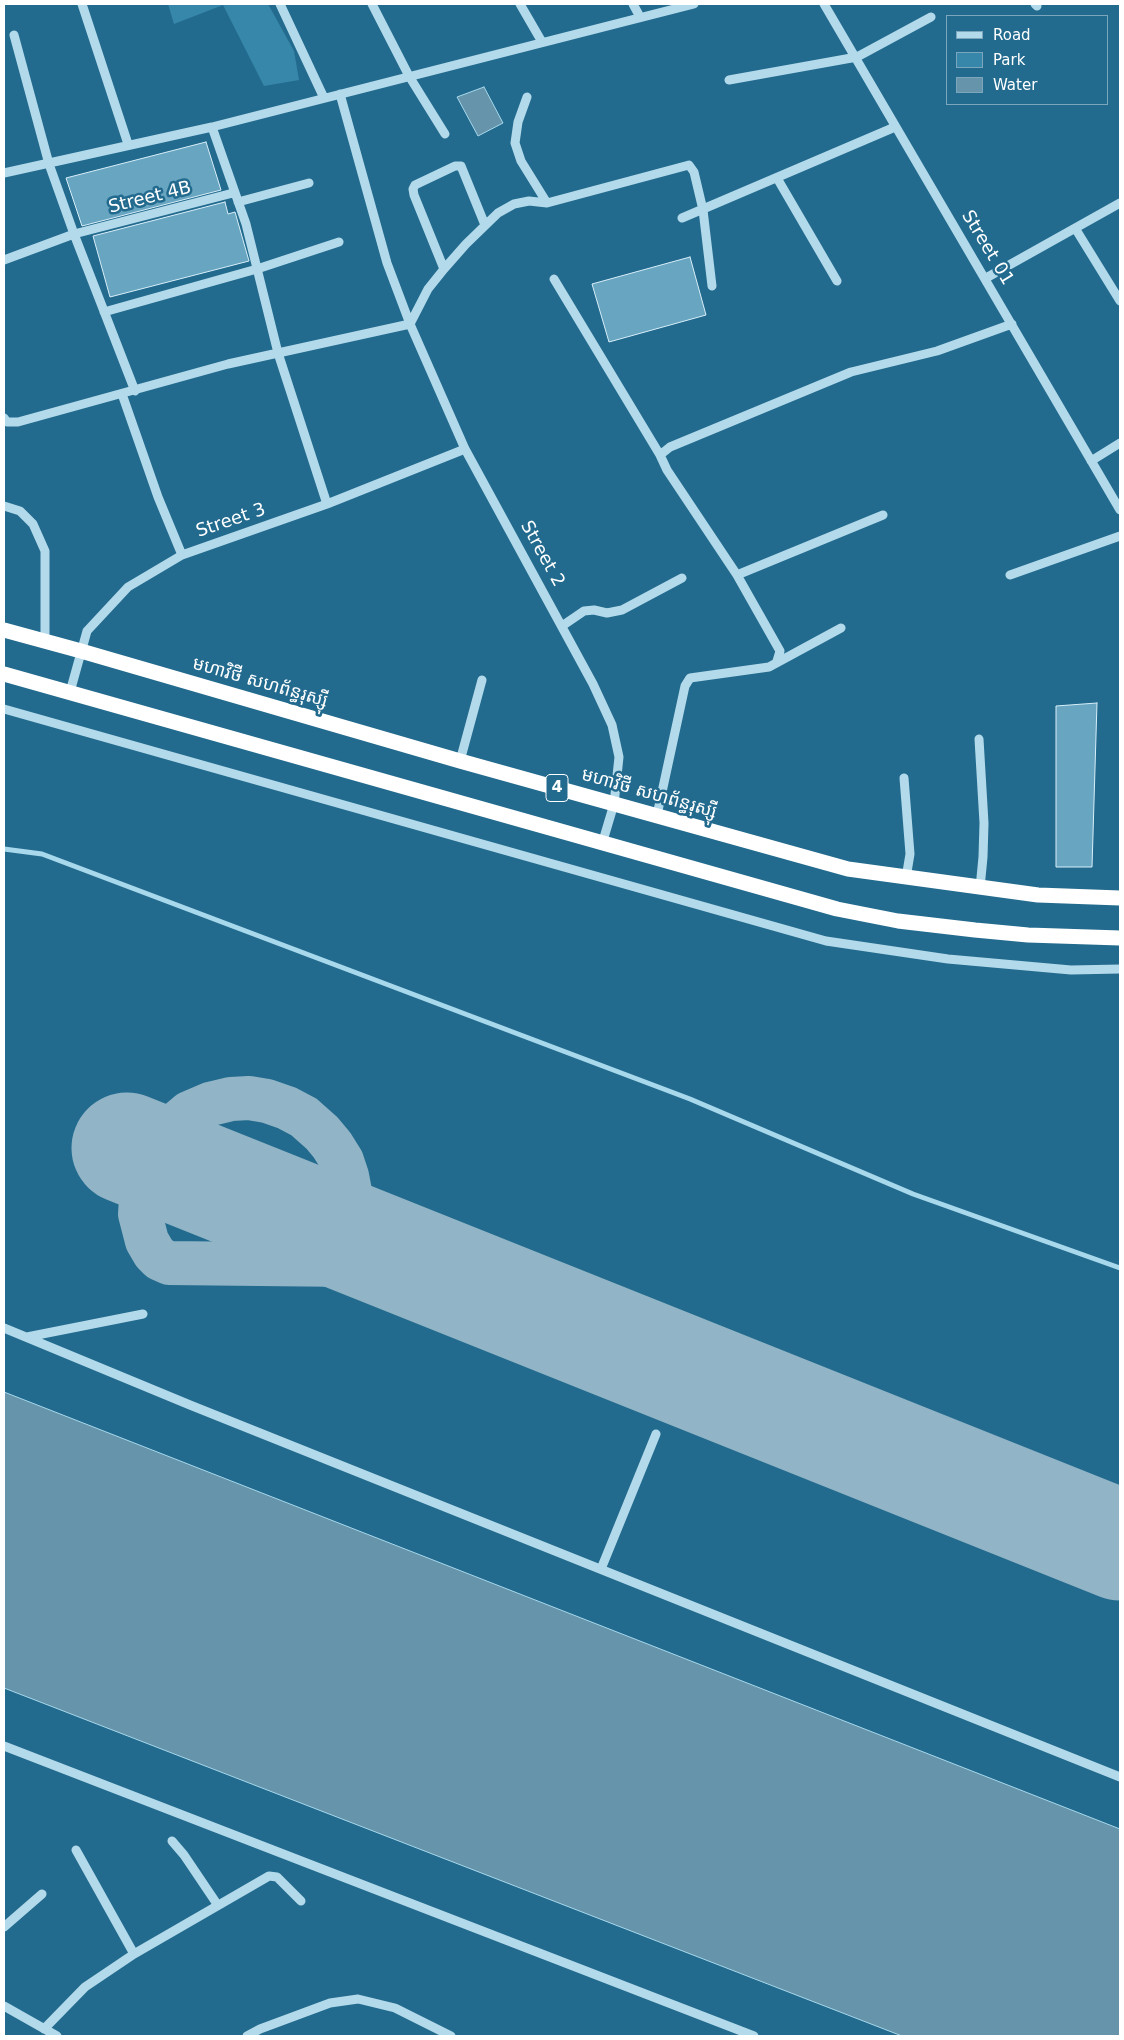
<!DOCTYPE html>
<meta charset="utf-8">
<style>
body{margin:0}
#map{position:relative;width:1124px;height:2040px;overflow:hidden;background:#236b8e;font-family:"DejaVu Sans",sans-serif}
canvas{display:block}
.frame{position:absolute;inset:0;border:5px solid #fff;pointer-events:none}
.legend{position:absolute;left:946px;top:15px;width:162px;height:90px;box-sizing:border-box;background:#236b8e;border:1px solid #7ba6bb;margin:0;padding:6px 9px;list-style:none;font-size:15px;color:#fff}
.legend li{display:flex;align-items:center;gap:10px;height:25px}
.legend b{width:25px;border:1px solid #7ba6bb}
</style>
<div id="map">
<canvas width="1124" height="2040"></canvas>
<div class="frame"></div>
<ul class="legend">
<li><b style="height:6px;background:#b3daeb"></b>Road</li>
<li><b style="height:14px;background:#3787ab"></b>Park</li>
<li><b style="height:14px;background:#6695ab"></b>Water</li>
</ul>
</div>
<script>
const context = document.querySelector('canvas').getContext('2d');
context.lineJoin = 'round';
function fillPath(path, color) {
  context.fillStyle = color;
  context.fill(path, 'evenodd');
}
function toPath(rows) {
  const path = new Path2D();
  for (const r of rows) {
    path.moveTo(r[0], r[1]);
    for (let i = 2; i < r.length; i += 2) path.lineTo(r[i], r[i + 1]);
  }
  return path;
}
function strokePath(path, color, width, dash) {
  context.strokeStyle = color;
  context.lineWidth = width;
  context.lineCap = dash ? 'butt' : 'round';
  context.setLineDash(dash || []);
  context.stroke(path);
}
function label(font, color, halo, rows, align = 'center') {
  context.font = font + ' "DejaVu Sans","Noto Sans Khmer",sans-serif';
  context.lineWidth = 5;
  context.setLineDash([]);
  context.textBaseline = 'middle';
  context.strokeStyle = halo;
  context.fillStyle = color;
  for (const [text, x, y, turn = 0] of rows) {
    context.save();
    context.translate(x, y);
    context.rotate((+turn || 0) * Math.PI / 180);
    context.textAlign = isNaN(turn) ? turn : align;
    if (halo) context.strokeText(text, 0, 0);
    context.fillText(text, 0, 0);
    context.restore();
  }
}
fillPath(toPath([
 [168,4,268,4,294,51,299,80,264,86,223,5,174,24]
]), '#3787ab');
const water = toPath([
 [484,87,503,123,478,136,457,97,484,87],
 [4,1392,1120,1829,1120,2036,902,2036,4,1688,4,1392]
]);
fillPath(water, '#6695ab');
strokePath(water, '#a7d8ec', 1);
strokePath(toPath([
 [4,849,42,854,690,1099,913,1194,1120,1268]
]), '#a7d8ec', 5);
strokePath(toPath([
 [413,1262,359,1217,352,1202,347,1176,342,1161,332,1145,322,1133,304,1117,287,1108,267,1101,249,1098,231,1099,210,1104,189,1113,176,1124,157,1144,150,1157,142,1185,140,1214,147,1241,154,1253,160,1259,169,1263,350,1265,431,1270]
]), '#91b5c6', 44);
strokePath(toPath([
 [127,1148,1120,1545]
]), '#91b5c6', 111);
const building = toPath([
 [206,142,221,190,82,226,66,178,206,142],
 [225,202,228,214,235,212,249,261,110,297,93,236,225,202],
 [690,257,706,315,609,342,592,284,690,257],
 [1097,703,1092,867,1056,867,1056,706,1097,703]
]);
fillPath(building, '#68a5c1');
strokePath(building, '#d8eef9', 1);
strokePath(toPath([
 [82,4,128,144],
 [280,4,324,98],
 [372,4,409,76,445,134],
 [520,4,542,42],
 [633,4,640,17],
 [824,4,1120,510],
 [1035,4,1037,6],
 [14,35,49,164,74,234,135,391],
 [729,80,857,57,931,17],
 [527,97,518,122,515,143,521,161,547,203],
 [212,127,246,224,278,353,327,504],
 [4,173,212,127,694,4],
 [777,178,837,281],
 [238,202,309,183],
 [682,218,895,127],
 [1075,228,1120,301],
 [4,260,74,234,233,193],
 [444,269,414,195,413,189,415,185,455,166,461,166,485,225],
 [986,278,1120,203],
 [554,279,660,455,667,470,737,575,780,651,777,661],
 [104,312,257,269,339,242],
 [122,394,158,497,182,555],
 [4,418,7,422,18,422,228,364,410,324,387,263,340,94],
 [660,455,670,447,851,372,937,351,1012,324],
 [1091,461,1120,443],
 [4,506,20,511,33,524,45,551,45,641],
 [737,575,883,515],
 [1010,575,1120,536],
 [562,626,584,611,594,610,607,613,622,610,682,578],
 [70,692,87,631,128,587,182,555,327,504,465,449],
 [4,709,826,941,948,959,1071,970,1120,969],
 [979,739,984,823,983,857,980,888],
 [460,761,482,680],
 [904,778,910,854,906,878],
 [657,815,685,686,690,678,769,667,841,628],
 [602,844,614,804,619,757,612,725,593,684,465,449,410,324,428,289,444,269,466,244,498,213,514,204,529,201,547,203,689,165,694,172,703,210,712,286],
 [4,1328,190,1405,1120,1777],
 [27,1337,143,1314],
 [601,1569,656,1434],
 [4,1746,754,2036],
 [172,1841,184,1855,217,1904],
 [76,1850,134,1954],
 [4,1927,42,1894],
 [4,2006,57,2036],
 [44,2029,85,1987,134,1954,269,1876,277,1877,301,1901],
 [247,2036,260,2029,330,2003,358,1999,395,2008,451,2036]
]), '#b3daeb', 9);
strokePath(toPath([
 [4,630,81,651,460,761,848,869,1038,895,1120,898],
 [4,674,837,909,898,921,975,930,1028,935,1120,938]
]), '#fff', 15);
for (const [x, y, w] of [
 [557,788,22]
]) {
  const box = new Path2D();
  box.roundRect(x - w / 2, y - 13.5, w, 27, 4);
  context.fillStyle = '#236b8e';
  context.fill(box);
  strokePath(box, '#fff', 1);
}
label('bold 16px', '#fff', null, [
 ["4",557,788]
]);
label('18px', '#fff', '#236b8e', [
 ["Street 4B",150,198,-14],
 ["Street 01",987,248,59],
 ["Street 3",231,521,-19],
 ["Street 2",542,554,61],
 ["មហាវិថី សហព័ន្ធរុស្ស៊ី",260,683,16],
 ["មហាវិថី សហព័ន្ធរុស្ស៊ី",649,794,16]
]);
</script>
